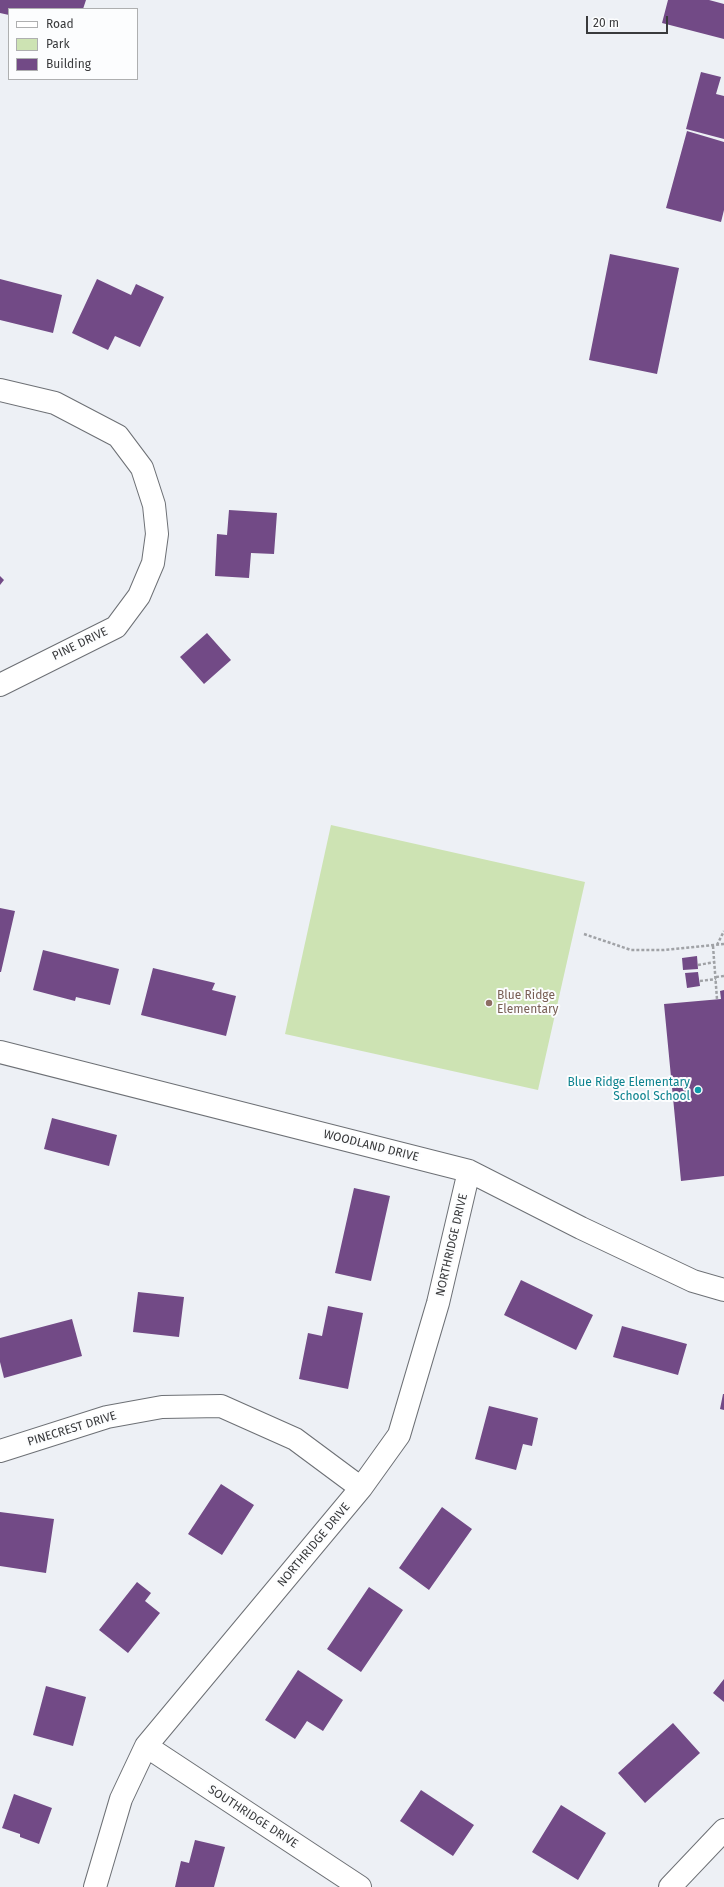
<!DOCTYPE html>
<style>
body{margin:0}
#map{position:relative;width:724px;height:1887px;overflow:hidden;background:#edf0f5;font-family:"Fira Sans",sans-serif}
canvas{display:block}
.legend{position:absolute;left:8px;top:8px;width:130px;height:72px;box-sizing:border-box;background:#fcfdfe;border:1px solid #aeafb0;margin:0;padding:5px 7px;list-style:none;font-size:12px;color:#393a3c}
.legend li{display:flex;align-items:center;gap:8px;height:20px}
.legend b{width:20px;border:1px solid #aeafb0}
.scale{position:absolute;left:586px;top:16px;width:82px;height:18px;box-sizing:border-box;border:2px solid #393a3c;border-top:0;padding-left:5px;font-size:12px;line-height:14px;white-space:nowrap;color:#393a3c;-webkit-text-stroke:3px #fcfdfe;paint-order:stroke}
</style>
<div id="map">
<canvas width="724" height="1887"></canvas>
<ul class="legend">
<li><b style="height:5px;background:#fff"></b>Road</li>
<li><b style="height:11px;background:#cde3b3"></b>Park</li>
<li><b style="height:11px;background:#724a86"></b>Building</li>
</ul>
<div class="scale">20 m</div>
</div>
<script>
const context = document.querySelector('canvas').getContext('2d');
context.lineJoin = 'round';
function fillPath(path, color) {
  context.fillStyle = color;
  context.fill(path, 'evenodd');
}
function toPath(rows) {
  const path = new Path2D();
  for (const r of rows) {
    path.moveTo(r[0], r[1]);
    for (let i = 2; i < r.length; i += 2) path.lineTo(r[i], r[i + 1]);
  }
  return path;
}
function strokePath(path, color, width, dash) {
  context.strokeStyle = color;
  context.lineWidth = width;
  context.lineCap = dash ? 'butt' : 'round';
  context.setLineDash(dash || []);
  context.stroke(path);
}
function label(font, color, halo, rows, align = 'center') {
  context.font = font + ' "Fira Sans",sans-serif';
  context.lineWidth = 4;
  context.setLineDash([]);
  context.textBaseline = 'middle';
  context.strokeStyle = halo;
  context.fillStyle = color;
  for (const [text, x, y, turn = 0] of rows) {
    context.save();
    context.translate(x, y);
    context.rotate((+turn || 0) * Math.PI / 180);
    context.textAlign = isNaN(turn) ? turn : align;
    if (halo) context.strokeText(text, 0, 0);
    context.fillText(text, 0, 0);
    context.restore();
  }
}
fillPath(toPath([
 [331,825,585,882,538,1090,285,1034]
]), '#cde3b3');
fillPath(toPath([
 [0,0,86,0,83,9,9,9,9,15,0,13],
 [668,0,709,0,724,4,724,39,662,23],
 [701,72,721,77,716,94,724,96,724,139,686,129],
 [687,131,724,142,724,210,721,222,666,208],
 [610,254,679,268,657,374,589,360],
 [0,279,62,295,53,333,0,320],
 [97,279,131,295,136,284,164,297,140,347,115,336,108,350,72,333],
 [229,510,277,513,274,554,251,553,249,578,215,576,217,534,227,535],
 [0,576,4,580,0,585],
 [207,633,231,660,204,684,180,657],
 [0,908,15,911,1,972,0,972],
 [43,950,119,969,110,1005,76,997,75,1001,33,990],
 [697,956,698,969,683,970,682,958],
 [153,968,215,983,212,990,236,996,226,1036,141,1015],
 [698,972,700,986,687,988,685,973],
 [724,990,724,1176,681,1181,664,1004,721,999,720,991],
 [52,1118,117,1135,109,1166,44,1149],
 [354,1188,390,1196,371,1281,335,1273],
 [521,1280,593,1315,576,1350,504,1315],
 [138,1292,184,1297,179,1337,133,1332],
 [328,1306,363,1313,348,1389,299,1379,308,1333,322,1336],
 [72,1319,82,1356,4,1378,0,1362,0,1338],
 [622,1326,687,1344,678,1375,613,1357],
 [723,1394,724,1394,724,1410,720,1409],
 [489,1406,538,1418,532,1446,523,1444,516,1470,475,1459],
 [221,1484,254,1505,222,1555,188,1534],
 [442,1507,472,1529,429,1590,399,1568],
 [0,1512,54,1519,46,1573,0,1566],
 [137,1582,151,1593,145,1601,160,1613,128,1653,99,1630],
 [369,1587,403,1610,361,1672,327,1649],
 [298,1670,343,1700,323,1731,307,1721,295,1739,265,1720],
 [724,1679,724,1702,713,1693],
 [46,1686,86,1697,73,1746,33,1735],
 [673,1723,700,1753,645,1803,618,1773],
 [421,1790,474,1825,453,1856,400,1821],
 [14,1794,52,1808,39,1844,20,1837,20,1834,2,1828],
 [561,1805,606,1833,578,1880,532,1852],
 [195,1840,225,1847,214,1887,175,1887,181,1861,189,1863]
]), '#724a86');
const street = toPath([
 [0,390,55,403,118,436,142,468,154,505,157,534,153,563,139,596,116,627,0,685],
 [0,1052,469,1171,581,1228,693,1281,724,1290],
 [0,1451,107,1417,162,1407,221,1406,295,1439,361,1488],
 [146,1746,360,1887],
 [95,1887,121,1799,146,1746,361,1488,399,1435,438,1303,469,1171],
 [670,1887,724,1830]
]);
strokePath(street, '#6d7075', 24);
strokePath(toPath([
 [584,934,631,950,664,950,724,944],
 [717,945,724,931],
 [713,946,717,999],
 [698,965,715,962],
 [716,977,724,976],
 [700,981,716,979]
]), '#a0a2a6', 2.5, [3, 2]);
strokePath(street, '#fff', 22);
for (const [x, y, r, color] of [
 [489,1003,4,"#8d6e63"],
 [698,1090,4,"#0f9aa8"]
]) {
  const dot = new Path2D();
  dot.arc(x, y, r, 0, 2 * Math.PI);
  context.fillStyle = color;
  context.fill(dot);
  strokePath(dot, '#fcfdfe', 1.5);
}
label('12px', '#393a3c', '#fcfdfe', [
 ["PINE DRIVE",80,644,-26],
 ["WOODLAND DRIVE",371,1146,14],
 ["NORTHRIDGE DRIVE",452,1245,-77],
 ["PINECREST DRIVE",72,1429,-17],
 ["NORTHRIDGE DRIVE",314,1545,-50],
 ["SOUTHRIDGE DRIVE",253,1817,33]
]);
label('12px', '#785e54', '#fcfdfe', [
 ["Blue Ridge",497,996],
 ["Elementary",497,1010]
], 'left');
label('12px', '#0d838f', '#fcfdfe', [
 ["Blue Ridge Elementary",690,1083],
 ["School School",690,1097]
], 'right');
</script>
